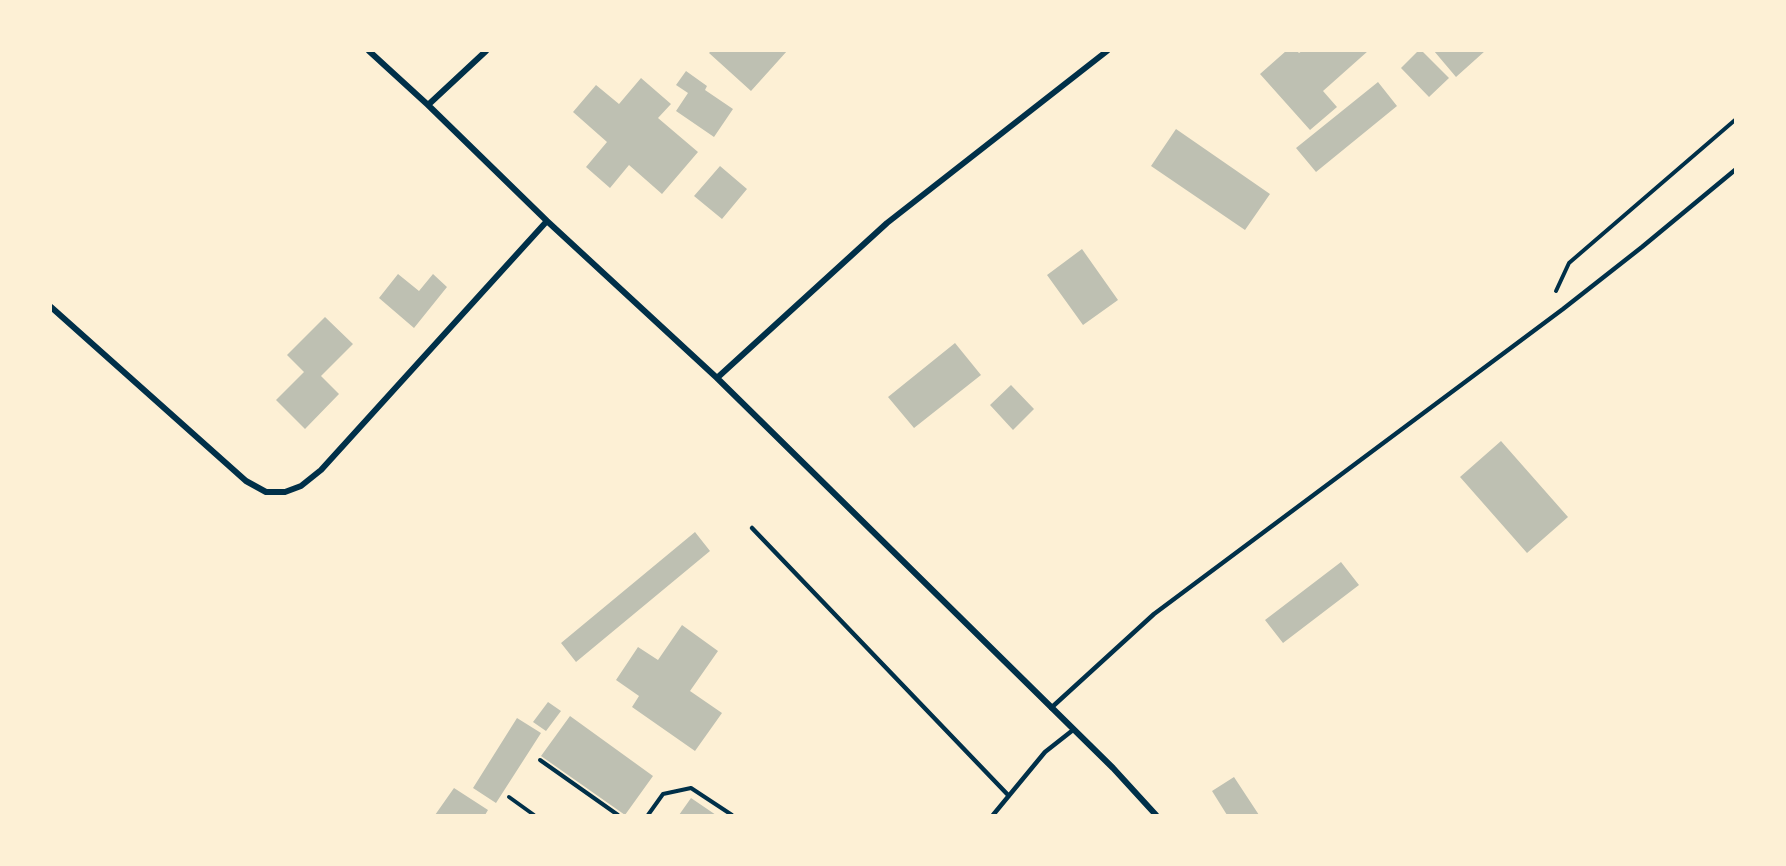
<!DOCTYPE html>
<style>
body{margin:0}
#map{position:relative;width:1786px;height:866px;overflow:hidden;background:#fdf0d5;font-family:"Times New Roman",serif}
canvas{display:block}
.frame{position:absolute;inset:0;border:52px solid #fdf0d5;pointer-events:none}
</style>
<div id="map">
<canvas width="1786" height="866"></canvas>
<div class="frame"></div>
</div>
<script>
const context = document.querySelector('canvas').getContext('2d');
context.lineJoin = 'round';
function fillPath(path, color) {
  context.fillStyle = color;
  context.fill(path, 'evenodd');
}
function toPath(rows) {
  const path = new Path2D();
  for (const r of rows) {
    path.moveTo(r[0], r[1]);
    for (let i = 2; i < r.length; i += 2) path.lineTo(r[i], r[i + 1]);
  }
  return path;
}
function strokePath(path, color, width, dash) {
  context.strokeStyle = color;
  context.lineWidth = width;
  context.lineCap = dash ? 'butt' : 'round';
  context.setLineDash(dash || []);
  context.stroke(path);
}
fillPath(toPath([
 [711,51,787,51,751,91,709,53],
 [1286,51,1297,51,1299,53,1302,51,1368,51,1323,91,1337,107,1310,130,1260,74],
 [1418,51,1422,51,1449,78,1429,97,1401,68],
 [1434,51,1485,51,1456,77],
 [686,71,707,86,705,90,733,109,714,137,676,111,688,93,676,85],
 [641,78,671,104,658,118,698,152,662,194,629,165,610,188,586,167,607,142,573,112,596,85,619,104],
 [1378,82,1397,106,1316,172,1296,148],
 [1176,129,1270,194,1245,230,1151,166],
 [720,166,747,189,722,219,694,196],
 [1082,249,1118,300,1083,325,1047,275],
 [398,274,419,291,433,274,447,287,414,328,379,298],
 [325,317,353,344,321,376,339,394,305,429,276,400,304,372,287,355],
 [955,343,981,375,914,428,888,397],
 [1011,385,1034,409,1013,430,990,405],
 [1501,441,1568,517,1527,553,1460,477],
 [695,532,710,551,576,662,561,643],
 [1341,562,1359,585,1283,643,1265,620],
 [682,625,718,651,690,691,722,713,695,751,632,707,639,696,616,680,638,647,658,660],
 [548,702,561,711,546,731,533,722],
 [570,716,653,776,625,815,541,756],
 [517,718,541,733,496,803,473,788],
 [1234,777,1259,815,1227,815,1212,791],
 [454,788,488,810,485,815,435,815],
 [691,798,716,815,679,815]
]), '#bec0b2');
strokePath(toPath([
 [1556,291,1569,263,1735,120],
 [540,760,618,815],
 [509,797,534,815],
 [648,815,663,794,691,788,732,815]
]), '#003049', 4);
strokePath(toPath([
 [752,528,1009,796],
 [1051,708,1154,614,1563,309,1642,247,1735,170],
 [993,815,1045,752,1073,730]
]), '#003049', 4.5);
strokePath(toPath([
 [369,51,428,105,547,221,717,378,1113,768,1156,815],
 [428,105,486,51],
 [51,307,246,481,266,492,285,492,301,486,321,470,547,221],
 [717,378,887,223,1107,51]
]), '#003049', 6);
</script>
